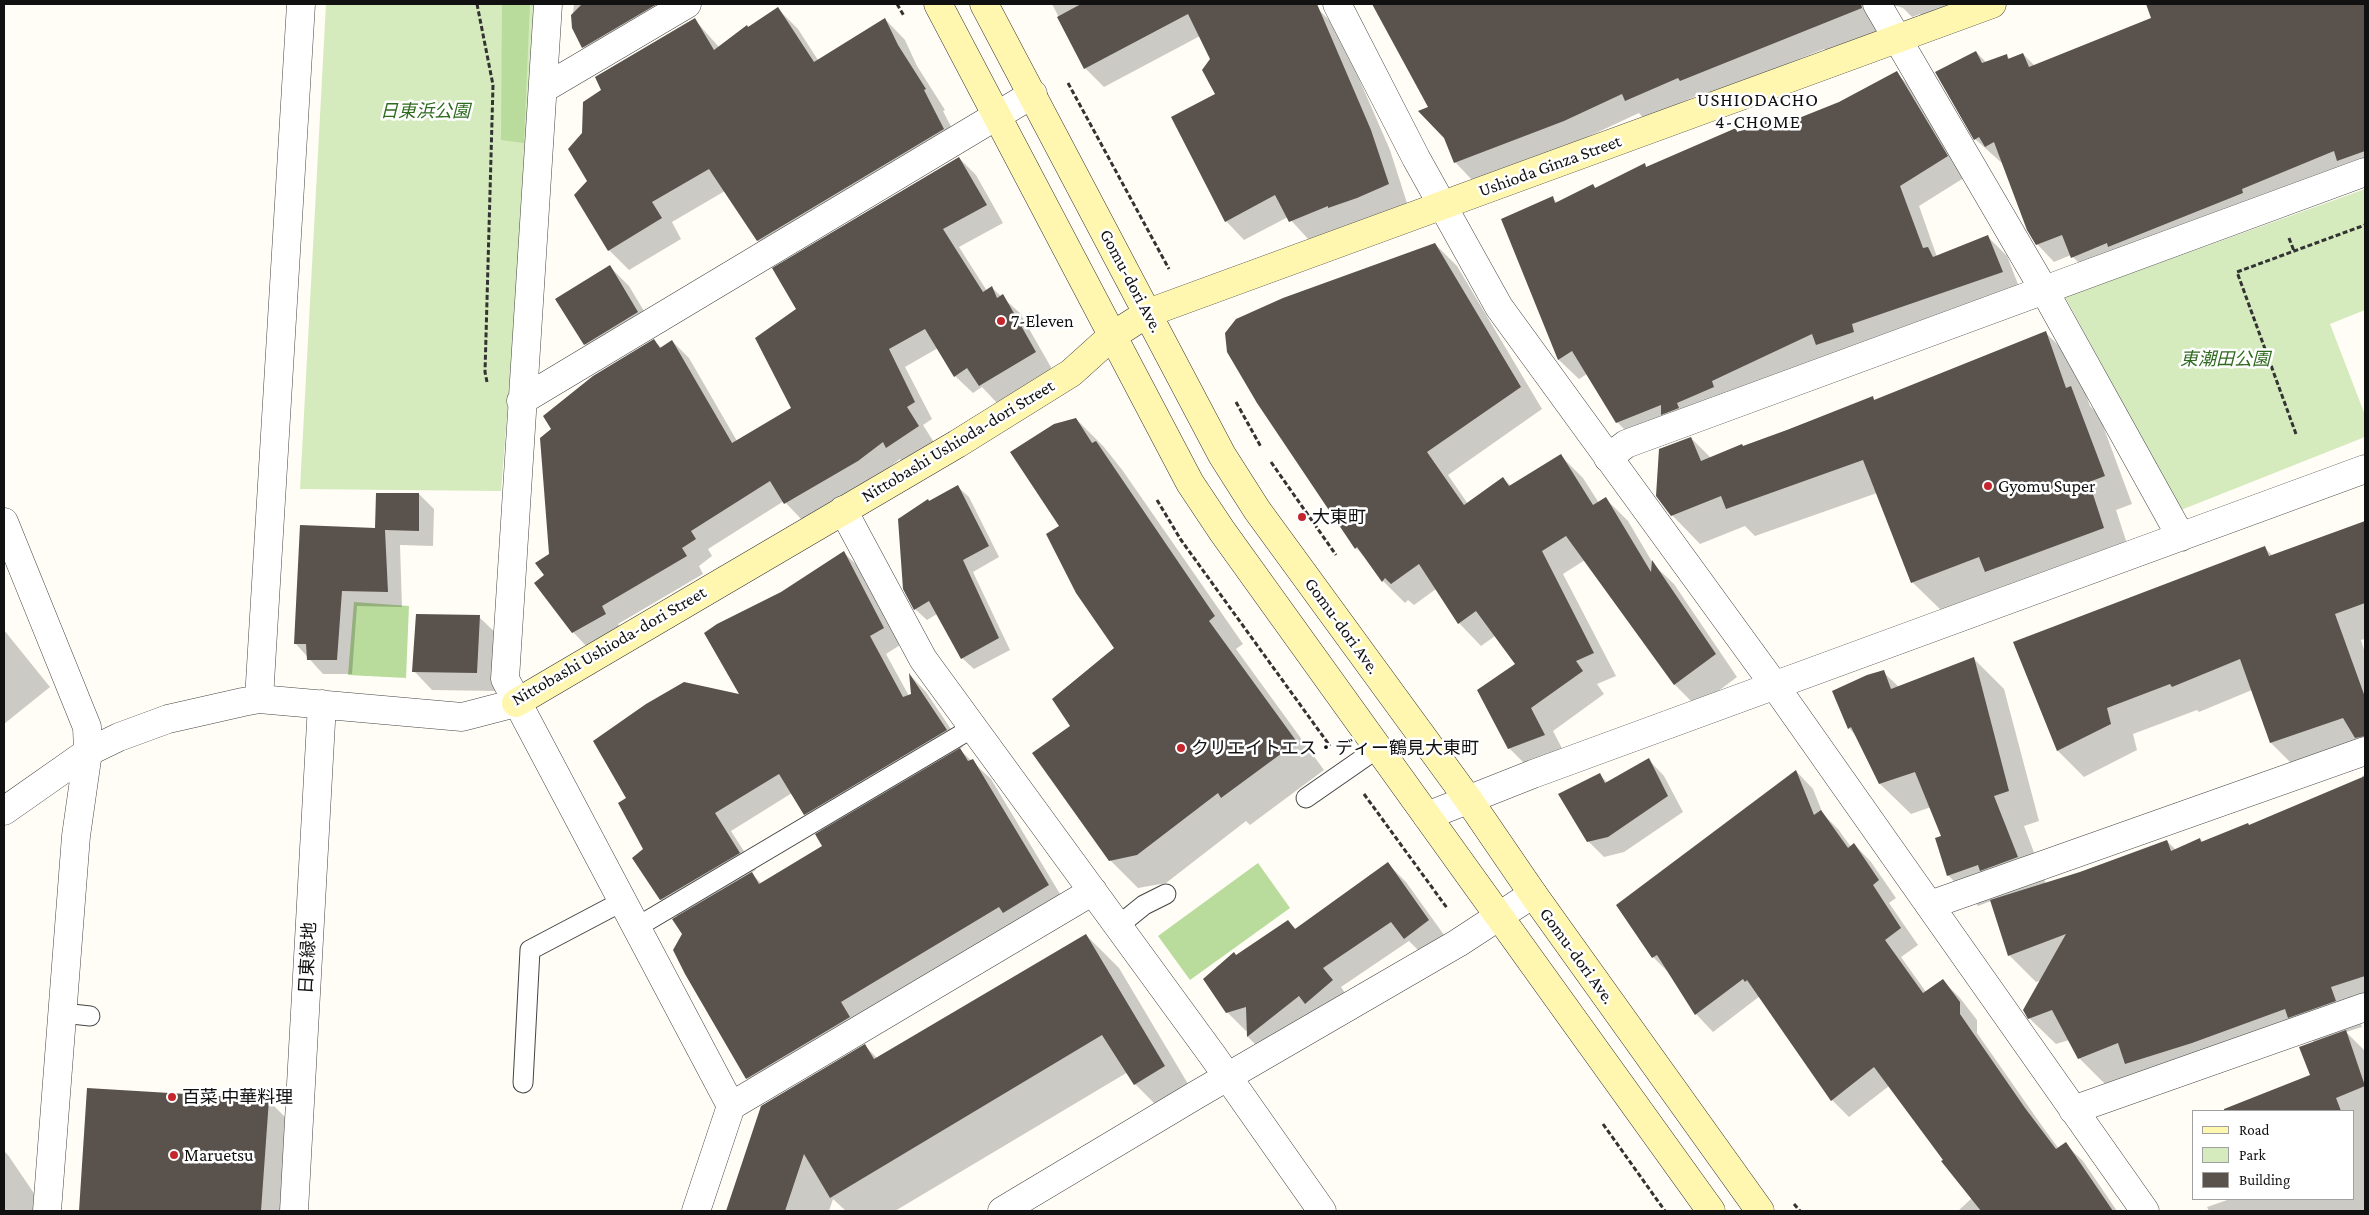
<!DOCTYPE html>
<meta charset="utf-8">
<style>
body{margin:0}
#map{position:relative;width:2369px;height:1215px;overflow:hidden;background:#fffdf5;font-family:"Crimson Pro",serif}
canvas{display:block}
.frame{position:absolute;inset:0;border:5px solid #111;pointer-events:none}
.legend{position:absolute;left:2192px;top:1110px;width:162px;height:90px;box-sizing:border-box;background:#fff;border:1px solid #a0a0a0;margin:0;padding:6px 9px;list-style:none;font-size:15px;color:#111}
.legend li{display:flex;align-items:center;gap:10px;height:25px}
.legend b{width:25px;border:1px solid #a0a0a0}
</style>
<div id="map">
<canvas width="2369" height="1215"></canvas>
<div class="frame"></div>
<ul class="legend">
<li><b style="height:6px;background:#fff6b0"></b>Road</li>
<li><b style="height:14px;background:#d5ebbd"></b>Park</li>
<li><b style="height:14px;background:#5a524d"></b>Building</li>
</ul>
</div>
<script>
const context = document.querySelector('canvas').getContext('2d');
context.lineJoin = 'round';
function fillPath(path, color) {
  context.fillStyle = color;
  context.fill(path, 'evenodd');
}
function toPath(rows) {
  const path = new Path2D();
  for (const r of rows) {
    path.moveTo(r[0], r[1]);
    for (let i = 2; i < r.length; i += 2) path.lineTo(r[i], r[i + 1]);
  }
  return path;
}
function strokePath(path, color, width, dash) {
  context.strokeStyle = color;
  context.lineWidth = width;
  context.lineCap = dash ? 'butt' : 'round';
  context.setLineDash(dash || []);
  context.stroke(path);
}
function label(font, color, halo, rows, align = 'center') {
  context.font = font + ' "Crimson Pro","Noto Sans JP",serif';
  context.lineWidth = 5;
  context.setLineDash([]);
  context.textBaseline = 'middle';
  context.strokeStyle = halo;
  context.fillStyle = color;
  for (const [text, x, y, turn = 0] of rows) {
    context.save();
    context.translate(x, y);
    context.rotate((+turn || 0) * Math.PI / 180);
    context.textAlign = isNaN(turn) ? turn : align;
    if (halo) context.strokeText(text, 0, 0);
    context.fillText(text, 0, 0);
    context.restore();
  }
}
fillPath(toPath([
 [326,4,537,4,533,94,501,491,300,489],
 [2365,189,2365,310,2330,324,2365,415,2365,437,2181,510,2065,297]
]), '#d5ebbd');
fillPath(toPath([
 [502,4,530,4,524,143,501,140],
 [354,602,409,606,406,678,348,675],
 [1258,863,1290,908,1190,980,1158,936]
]), '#b9dc9c');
fillPath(toPath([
 [574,4,692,4,601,65,583,47,572,24],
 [1052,4,1292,4,1297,13,1318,9,1337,28,1390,150,1407,203,1376,217,1348,226,1347,225,1309,240,1288,217,1244,240,1226,221,1212,59,1200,36,1104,87,1085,68],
 [1374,4,1957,4,1923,17,1920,14,1912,17,1903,8,1897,6,1888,8,1881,30,1826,51,1824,49,1699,99,1696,96,1644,119,1639,113,1583,139,1473,181,1455,162,1445,138],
 [2147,4,2365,4,2365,175,2090,274,2071,255,2054,262,2037,244,2003,164,1975,139,1936,72,1976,52,1987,63,2006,55,2010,59,2023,54,2035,66,2153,19],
 [778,9,798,29,818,60,885,19,905,40,917,66,945,110,943,111,963,150,778,261,758,241,725,191,672,222,681,239,629,270,609,250,589,181,583,133,603,91,694,19,719,47],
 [1896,73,1916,92,1967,176,1919,206,1937,257,1987,236,2007,256,2021,292,1637,442,1617,422,1587,374,1579,379,1559,360,1503,220,1552,198,1558,203,1593,185,1596,189,1644,165,1647,168,1735,129,1739,133,1776,118,1783,126,1839,103],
 [959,158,976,175,1003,223,959,247,987,291,992,288,1020,313,1052,369,997,403,982,387,973,393,955,376,938,348,905,367,932,419,923,425,935,444,905,464,900,459,875,478,802,520,784,501,708,549,712,556,699,566,703,574,618,624,623,631,590,650,573,632,546,576,550,554,654,341,662,348,672,341,689,358,737,441,792,408,798,310],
 [1435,244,1457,266,1542,409,1448,475,1468,504,1503,478,1511,486,1561,456,1583,478,1599,503,1606,499,1628,521,1654,565,1674,584,1737,677,1697,707,1675,685,1585,560,1563,574,1616,676,1597,684,1604,694,1553,731,1567,758,1531,770,1509,748,1516,665,1495,636,1481,646,1459,623,1436,589,1414,605,1408,600,1405,603,1383,581,1368,560,1356,548,1258,403],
 [610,267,629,286,656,331,604,363,585,344],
 [2046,333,2074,361,2090,406,2099,415,2132,504,2116,510,2131,556,2014,599,2002,587,1941,610,1912,582,1877,493,1755,536,1745,526,1700,544,1672,515,1691,438,1711,458,1873,398,1876,401],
 [1076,419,1104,447,1123,471,1243,644,1236,649,1324,770,1250,825,1246,821,1166,883,1138,888,1110,860,1072,726,1116,648,1060,527],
 [957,486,969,497,999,557,973,572,1010,650,974,669,962,658,937,614,927,620,915,609],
 [419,494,434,509,433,546,400,545,402,607,357,606,352,674,323,674,295,643,376,529],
 [2365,522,2365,639,2361,640,2365,653,2365,747,2297,769,2271,743,2252,690,2199,712,2197,710,2133,734,2137,750,2084,777,2058,751,2015,643,2265,548,2273,556],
 [844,553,861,569,900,645,886,654,909,696,912,695,911,676,926,692,963,747,959,749,991,779,1066,904,765,1097,747,1078,678,917,661,900,633,858,645,850,628,798,741,696,782,593],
 [792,793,805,814,822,832,824,846,762,884,751,873,756,870,731,831],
 [479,617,498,635,496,691,432,690,414,671],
 [4,630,50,687,4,724],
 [1974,659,2004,689,2039,821,2024,826,2046,884,2167,841,2176,850,2200,839,2203,842,2249,826,2362,778,2362,776,2365,775,2365,1010,2357,1013,2362,1027,2346,1032,2365,1051,2365,1211,2209,1211,2207,1207,2230,1199,2353,1199,2353,1111,2237,1111,2240,1104,2312,1076,2315,1043,2308,1036,2152,1090,2135,1073,2105,1084,2079,1058,2069,1040,2056,1044,2029,1018,2042,980,2036,982,2010,956,1991,901,1978,906,1948,875,1943,836,1931,807,1911,814,1880,784,1856,736,1849,728,1883,672,1899,687],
 [1649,760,1664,776,1683,812,1624,852,1604,857,1588,841,1600,775,1608,783],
 [1796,771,1813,789,1823,814,1838,829,1851,847,1854,844,1871,862,1896,898,1889,903,1918,945,1901,957,1926,992,1943,981,1960,998,1977,1020,1977,1033,2042,1126,2059,1149,2065,1144,2083,1161,2117,1211,1958,1211,1972,1198,1889,1086,1849,1117,1832,1100,1760,996,1713,1032,1696,1014,1671,975,1653,957,1618,905],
 [1388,864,1406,882,1447,939,1424,956,1409,941,1341,987,1350,1000,1266,1055,1248,1037,1248,1030,1246,1031,1227,1012,1236,957,1288,921,1297,930],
 [1086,935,1119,968,1197,1099,1168,1117,1135,1084,1128,1072,895,1211,846,1211,833,1199,829,1211,728,1211,762,1107,865,1046,877,1058],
 [88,1089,268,1100,303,1135,298,1211,81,1211],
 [4,1151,8,1155,46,1211,4,1211]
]), '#0003');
fillPath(toPath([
 [582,4,657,4,582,48,572,28,571,15],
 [1081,4,1317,4,1371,130,1389,184,1357,198,1328,208,1328,206,1289,222,1275,195,1225,222,1171,117,1215,94,1202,70,1210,59,1188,14,1084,69,1057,17],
 [1372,4,1861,4,1862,8,1680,81,1678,78,1625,101,1622,94,1564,121,1454,163,1444,138,1418,111,1428,107],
 [2146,4,2365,4,2365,151,2337,161,2334,151,2242,189,2243,193,2108,247,2107,243,2071,258,2062,235,2036,245,2027,230,1994,142,1985,147,1979,137,1974,140,1935,72,1976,51,1982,63,2007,54,2008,59,2023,53,2029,67,2151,18],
 [778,7,814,62,885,18,898,45,926,89,924,90,944,129,757,241,709,169,652,202,662,218,608,251,574,195,587,181,568,149,582,133,583,102,601,90,595,77,695,18,714,50,747,25,748,27],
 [1897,71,1948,156,1900,186,1923,248,1928,247,1933,257,1988,235,2003,272,1852,324,1854,332,1816,345,1812,334,1712,381,1714,387,1677,403,1679,408,1661,415,1661,405,1616,423,1572,351,1558,360,1501,219,1553,196,1555,203,1593,184,1595,188,1645,163,1646,167,1736,128,1737,132,1776,117,1779,126,1839,102],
 [959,157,987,205,943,229,983,292,992,286,997,298,1003,294,1036,352,979,386,967,368,954,377,925,329,889,349,915,402,907,407,919,426,886,448,883,442,858,461,784,504,770,481,691,531,696,539,682,548,687,556,602,606,606,614,572,633,534,583,544,575,535,563,549,554,540,438,551,429,543,416,593,376,654,339,660,348,672,340,732,443,791,408,755,338,796,309,772,268],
 [1435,243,1521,387,1427,452,1464,505,1503,477,1509,486,1561,454,1593,505,1606,497,1651,572,1652,560,1716,654,1674,685,1566,536,1542,551,1594,653,1576,661,1583,671,1531,708,1545,735,1508,749,1477,690,1515,664,1476,611,1458,624,1419,564,1391,584,1385,578,1382,582,1357,547,1355,549,1257,403,1227,352,1225,333,1236,319,1283,298],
 [610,265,638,312,584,345,555,299],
 [2046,331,2066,388,2071,386,2105,476,2089,482,2104,528,1985,572,1979,557,1911,583,1863,460,1726,509,1721,496,1671,516,1656,496,1659,449,1691,437,1701,461,1742,444,1743,446,1787,430,1873,396,1874,400],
 [1076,418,1092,443,1096,441,1215,616,1209,621,1297,742,1221,798,1218,793,1137,855,1109,861,1032,753,1070,726,1052,699,1114,648,1076,593,1046,534,1059,526,1010,452,1054,424],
 [958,485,989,546,963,560,999,638,961,659,929,601,914,610,903,589,898,519,928,499,929,501],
 [376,493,419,493,419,531,385,530,388,592,342,591,337,660,307,660,306,644,294,644,300,525,375,528],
 [2365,521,2365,603,2335,614,2365,697,2365,736,2355,738,2343,718,2270,743,2240,659,2172,687,2170,684,2107,708,2111,724,2057,751,2013,642,2265,546,2269,556],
 [844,551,884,628,870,636,903,697,911,694,909,673,947,730,804,815,779,774,715,813,740,853,660,900,632,858,643,849,618,803,626,798,593,741,646,704,684,682,739,694,704,633,717,624,781,592],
 [416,614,480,615,477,673,412,672],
 [1974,657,2009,791,1994,796,2018,857,1980,871,1978,865,1947,876,1935,838,1941,836,1915,772,1879,784,1851,727,1848,729,1832,691,1867,675,1884,670,1891,689],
 [960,748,968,761,973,759,1049,885,1003,913,999,907,841,1002,850,1017,746,1079,685,974,673,950,682,934,672,919,752,872,759,884,822,846,815,834],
 [1649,758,1668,796,1608,837,1587,842,1558,794,1600,773,1605,783],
 [1796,770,1814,815,1821,810,1848,848,1854,843,1879,880,1873,885,1901,928,1885,940,1923,993,1943,979,1960,1002,1960,1014,2025,1108,2056,1149,2066,1142,2113,1211,1981,1211,1941,1161,1943,1160,1874,1067,1831,1101,1747,980,1745,982,1743,979,1695,1015,1657,955,1652,958,1616,905],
 [2365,776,2365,976,2331,987,2336,1001,2288,1018,2285,1009,2192,1043,2125,1064,2118,1043,2078,1059,2052,1010,2028,1019,2023,1010,2066,934,2008,956,1990,900,2080,872,2167,840,2171,851,2200,838,2201,842,2248,823,2249,825],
 [1388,862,1429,920,1404,939,1391,922,1323,968,1333,980,1305,1004,1299,996,1247,1037,1246,1007,1226,1013,1203,979,1234,952,1236,955,1288,920,1295,929],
 [1086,934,1165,1066,1134,1085,1102,1035,830,1198,804,1154,785,1211,726,1211,761,1106,865,1044,874,1059],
 [2346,1030,2365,1086,2336,1098,2341,1111,2224,1111,2224,1109,2310,1075,2299,1047],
 [87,1088,269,1099,261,1211,79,1211]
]), '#5a524d');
const lane = toPath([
 [1306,798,1378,748],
 [1118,926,1144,905,1166,894],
 [637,927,974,727],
 [63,1013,90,1016],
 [523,1083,530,950,623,901]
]);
const street = toPath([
 [548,4,505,679,731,1106,696,1211],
 [1337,4,1416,158,1499,307,1775,686,2145,1211],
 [1877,4,2044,290,2181,537],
 [543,89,687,4],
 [521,401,1033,94],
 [1608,458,1626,444,2365,172],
 [843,510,923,659,1213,1056,1322,1211],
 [4,522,87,727,88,752,76,836,47,1211],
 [259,699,301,4],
 [4,811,88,752,119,737,168,719,243,702,259,699,462,717,516,703],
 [1427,816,1533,774,2365,469],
 [1930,905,2365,751],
 [731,1106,1093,891],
 [2073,1110,2365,1007],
 [294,1211,322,704],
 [1002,1211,1196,1095,1458,943,1533,894]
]);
const secondary = toPath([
 [938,4,1190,483,1222,531,1711,1211],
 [984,4,1222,455,1257,510,1468,799,1533,894,1760,1211],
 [516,703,957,444,1071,373,1112,336,1148,313,1992,4]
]);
strokePath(lane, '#444', 21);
strokePath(street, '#444', 29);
strokePath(secondary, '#333', 29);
strokePath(toPath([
 [477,4,493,85,485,372,487,382],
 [897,4,904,16],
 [1068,83,1169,269],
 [2289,238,2294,251],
 [1236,402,1261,447],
 [2296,434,2237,272,2365,225],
 [1271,462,1336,555],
 [1157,500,1181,540,1330,746],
 [1364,794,1447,908],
 [1603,1124,1665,1211],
 [1794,1204,1800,1211]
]), '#333', 3, [5, 2.5]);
strokePath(lane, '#fff', 19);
strokePath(street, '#fff', 28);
strokePath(secondary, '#fff6b0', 28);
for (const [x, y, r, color] of [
 [1001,321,5,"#c4262e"],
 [1988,486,5,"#c4262e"],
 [1302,517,5,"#c4262e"],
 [1181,748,5,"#c4262e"],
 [172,1097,5,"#c4262e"],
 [174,1155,5,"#c4262e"]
]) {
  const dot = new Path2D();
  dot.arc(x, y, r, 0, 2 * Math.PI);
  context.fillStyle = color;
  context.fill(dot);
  strokePath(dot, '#fff', 2);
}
label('italic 18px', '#2f6b1f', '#fff', [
 ["日東浜公園",425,111],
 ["東潮田公園",2225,359]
]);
label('18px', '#111', '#fff', [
 ["Ushioda Ginza Street",1550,166,-20],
 ["Gomu-dori Ave.",1131,281,62],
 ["Nittobashi Ushioda-dori Street",958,441,-31],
 ["Gomu-dori Ave.",1342,626,54],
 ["Nittobashi Ushioda-dori Street",609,646,-30],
 ["Gomu-dori Ave.",1577,956,54],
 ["日東緑地",308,958,-87]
]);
label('18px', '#111', '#fff', [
 ["7-Eleven",1011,321],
 ["Gyomu Super",1998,486],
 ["大東町",1312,517],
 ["クリエイトエス・ディー鶴見大東町",1191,748],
 ["百菜 中華料理",182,1097],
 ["Maruetsu",184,1155]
], 'left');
context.letterSpacing = '1px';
label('19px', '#111', '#fff', [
 ["USHIODACHO",1758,100],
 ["4-CHOME",1758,122]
]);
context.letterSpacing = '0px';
</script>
